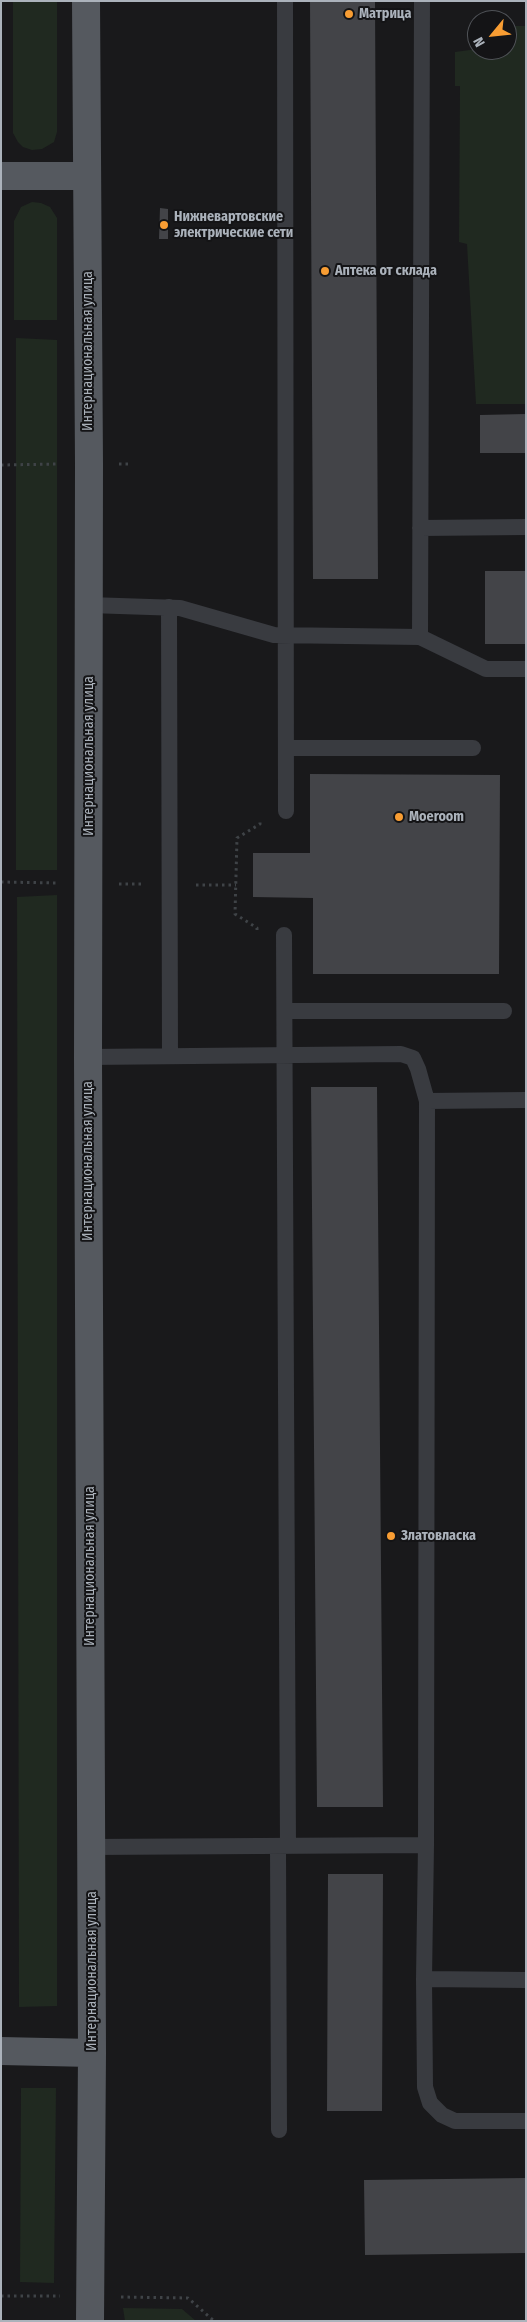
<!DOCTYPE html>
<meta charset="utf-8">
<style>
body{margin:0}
#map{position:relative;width:527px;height:2322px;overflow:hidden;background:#19191b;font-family:"Fira Sans Condensed",sans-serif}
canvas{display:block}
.frame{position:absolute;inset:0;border:2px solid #abb2bb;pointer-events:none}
.north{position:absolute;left:467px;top:10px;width:50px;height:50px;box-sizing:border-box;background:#141416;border:1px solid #505358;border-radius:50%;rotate:242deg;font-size:14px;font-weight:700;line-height:20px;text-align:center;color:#abb2bb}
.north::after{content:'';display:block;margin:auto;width:18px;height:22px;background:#f89d33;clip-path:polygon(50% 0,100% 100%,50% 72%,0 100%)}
</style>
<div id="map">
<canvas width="527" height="2322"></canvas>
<div class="frame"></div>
<div class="north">N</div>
</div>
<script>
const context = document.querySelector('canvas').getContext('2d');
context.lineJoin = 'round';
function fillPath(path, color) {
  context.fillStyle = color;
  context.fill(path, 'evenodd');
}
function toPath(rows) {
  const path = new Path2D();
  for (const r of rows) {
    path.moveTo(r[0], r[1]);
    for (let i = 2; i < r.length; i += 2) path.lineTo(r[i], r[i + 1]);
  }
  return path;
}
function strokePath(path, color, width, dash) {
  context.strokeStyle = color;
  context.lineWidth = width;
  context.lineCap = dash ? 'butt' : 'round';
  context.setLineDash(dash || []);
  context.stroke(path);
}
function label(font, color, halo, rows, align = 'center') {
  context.font = font + ' "Fira Sans Condensed",sans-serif';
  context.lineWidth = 4;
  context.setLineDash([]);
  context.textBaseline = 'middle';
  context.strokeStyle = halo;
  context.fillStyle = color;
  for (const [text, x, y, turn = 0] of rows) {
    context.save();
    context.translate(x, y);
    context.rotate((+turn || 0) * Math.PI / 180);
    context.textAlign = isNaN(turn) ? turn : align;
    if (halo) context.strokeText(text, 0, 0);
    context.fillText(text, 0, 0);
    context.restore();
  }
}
fillPath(toPath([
 [13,1,57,1,57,132,54,142,42,149,32,150,23,147,18,142,13,133],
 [513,26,526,26,526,404,476,404,467,244,459,242,460,86,455,86,455,52,477,49,507,50,507,45,512,44],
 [32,202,41,203,50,207,57,218,57,320,14,320,14,221,21,207],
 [16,338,57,340,57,870,16,870],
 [57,895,57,2006,19,2007,17,897],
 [21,2088,56,2088,54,2283,20,2282],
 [123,2308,182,2309,196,2321,125,2321]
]), '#202920');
fillPath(toPath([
 [310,1,375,1,378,579,313,579],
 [160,208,168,209,168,239,159,239],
 [526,414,526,453,480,453,480,415],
 [485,571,526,571,526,644,485,644],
 [310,774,500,775,499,974,313,974,313,898,253,897,253,853,310,853],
 [311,1087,377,1087,383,1807,317,1807],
 [328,1874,383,1874,382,2111,327,2111],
 [526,2178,526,2253,365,2255,364,2180]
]), '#434448');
strokePath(toPath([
 [119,464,131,464],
 [1,465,58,464],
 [1,882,58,883],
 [119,884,143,884],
 [196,885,236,885],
 [257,930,257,928,235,914,237,838,260,824,260,820],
 [1,2296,60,2296],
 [121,2297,188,2298,214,2321]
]), '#3f4347', 3, [2.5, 4]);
strokePath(toPath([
 [285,1,286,811],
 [420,528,526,527],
 [89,605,180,608,274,635,420,637,422,1],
 [169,607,170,1056],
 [420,637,486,669,526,669],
 [286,748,473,748],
 [284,935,288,1846],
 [285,1011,504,1011],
 [88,1057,401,1054,413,1058,418,1069,427,1101,426,1845,92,1847],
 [427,1101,526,1100],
 [426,1845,424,1979,526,1980],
 [278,1846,279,2130],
 [424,1979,425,2087,430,2103,442,2115,455,2121,526,2121]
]), '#393b40', 16);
strokePath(toPath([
 [86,1,89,464,88,1057,92,2053,90,2321],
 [1,176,87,176],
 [1,2051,92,2053]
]), '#55595f', 28);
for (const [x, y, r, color] of [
 [349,14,5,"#f89d33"],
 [164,225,5,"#f89d33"],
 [325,271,5,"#f89d33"],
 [399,817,5,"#f89d33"],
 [391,1536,5,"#f89d33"]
]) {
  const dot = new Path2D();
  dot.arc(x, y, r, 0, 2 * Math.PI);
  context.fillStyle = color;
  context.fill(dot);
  strokePath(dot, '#141416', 2);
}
label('bold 14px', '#abb2bb', '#141416', [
 ["Матрица",359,14],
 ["Нижневартовские",174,217],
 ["электрические сети",174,233],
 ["Аптека от склада",335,271],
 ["Moeroom",409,817],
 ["Златовласка",401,1536]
], 'left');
label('14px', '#abb2bb', '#141416', [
 ["Интернациональная улица",88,351,-90],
 ["Интернациональная улица",89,756,-90],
 ["Интернациональная улица",88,1161,-90],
 ["Интернациональная улица",90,1566,-90],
 ["Интернациональная улица",92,1971,-90]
]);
</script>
